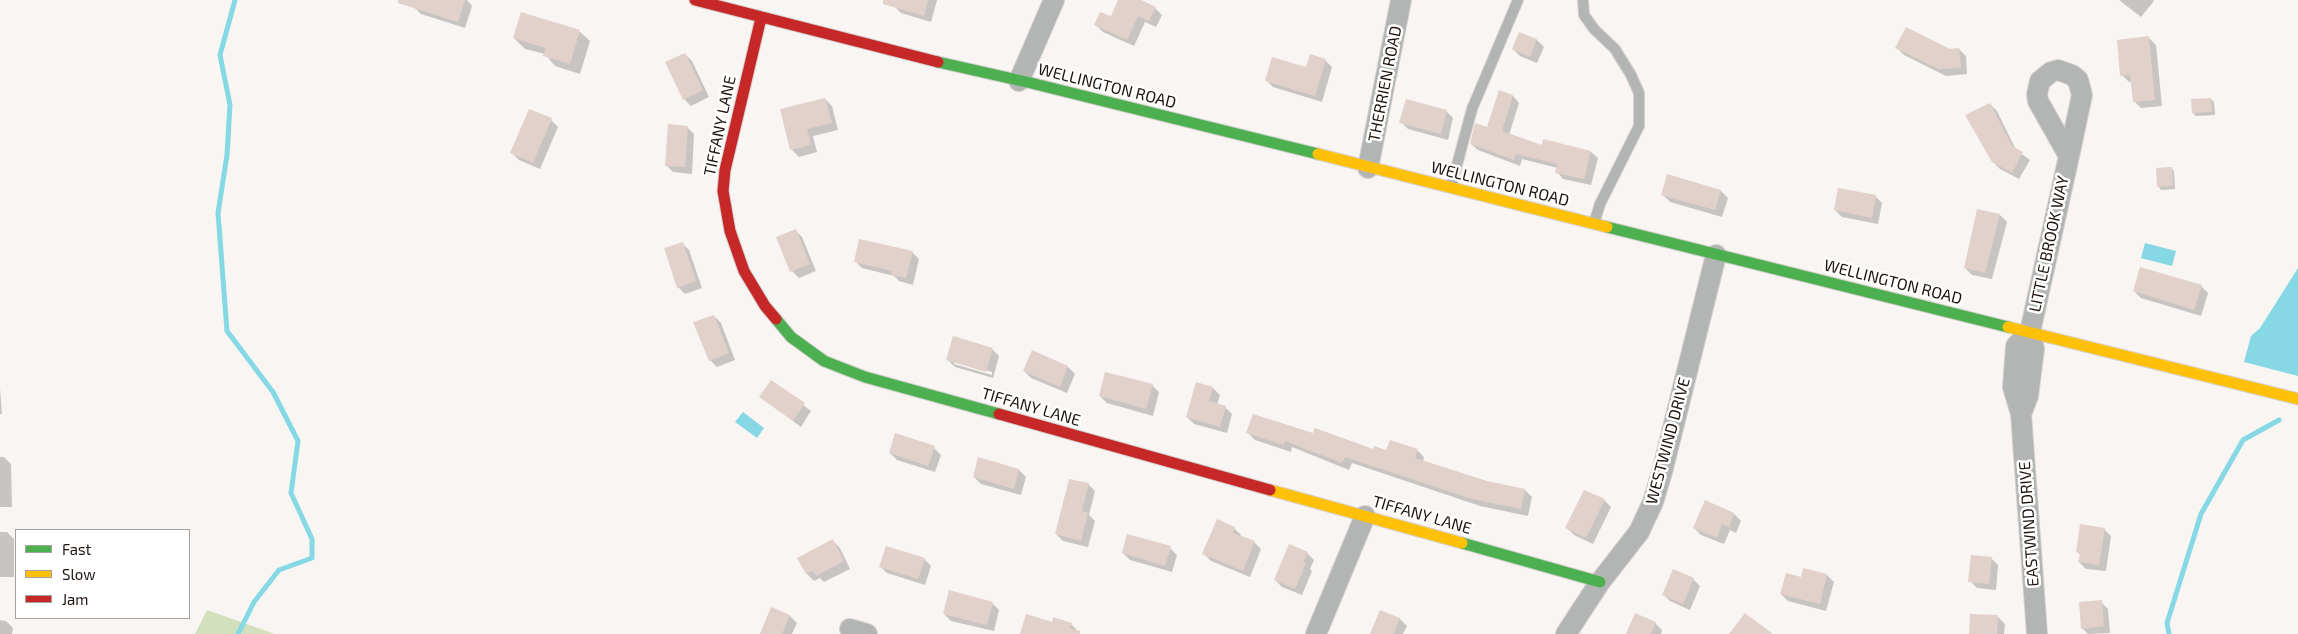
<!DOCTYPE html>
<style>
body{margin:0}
#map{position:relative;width:2298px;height:634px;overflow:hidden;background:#f9f5f3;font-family:"Exo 2",sans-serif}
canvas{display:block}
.legend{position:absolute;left:15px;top:529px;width:175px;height:90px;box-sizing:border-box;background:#fff;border:1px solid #a5a19f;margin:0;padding:6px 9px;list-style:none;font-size:15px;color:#1e140e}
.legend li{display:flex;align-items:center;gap:10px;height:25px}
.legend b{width:25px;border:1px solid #a5a19f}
</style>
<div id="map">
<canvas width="2298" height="634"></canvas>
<ul class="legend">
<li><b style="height:6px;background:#4caf50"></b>Fast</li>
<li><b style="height:6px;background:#ffc107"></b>Slow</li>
<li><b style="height:6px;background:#c62828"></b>Jam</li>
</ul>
</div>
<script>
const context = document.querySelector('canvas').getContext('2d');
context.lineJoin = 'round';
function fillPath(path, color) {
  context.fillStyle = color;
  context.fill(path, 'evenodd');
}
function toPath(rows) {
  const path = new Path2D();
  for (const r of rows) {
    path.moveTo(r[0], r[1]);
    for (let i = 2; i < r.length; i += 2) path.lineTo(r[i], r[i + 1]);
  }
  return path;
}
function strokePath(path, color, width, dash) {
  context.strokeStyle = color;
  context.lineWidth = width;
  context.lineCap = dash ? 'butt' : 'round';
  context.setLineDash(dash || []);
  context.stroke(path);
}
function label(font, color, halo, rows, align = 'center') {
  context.font = font + ' "Exo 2",sans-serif';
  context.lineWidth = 5;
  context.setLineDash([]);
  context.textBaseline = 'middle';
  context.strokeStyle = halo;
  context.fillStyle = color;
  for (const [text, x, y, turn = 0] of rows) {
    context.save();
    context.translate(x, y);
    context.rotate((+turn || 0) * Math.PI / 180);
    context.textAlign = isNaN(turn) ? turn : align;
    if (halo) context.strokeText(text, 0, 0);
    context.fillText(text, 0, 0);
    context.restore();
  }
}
fillPath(toPath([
 [207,610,244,623,275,634,195,634]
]), '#d2e0be');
fillPath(toPath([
 [2145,243,2176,251,2172,266,2141,258],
 [2298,268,2298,376,2244,362,2251,336,2260,328],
 [743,412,764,428,757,438,735,422]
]), '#86d8e5');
fillPath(toPath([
 [416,0,467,0,472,6,465,28,421,14,414,7],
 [894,0,937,0,931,22,901,13,894,6],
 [1120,0,1138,0,1155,8,1162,15,1156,27,1145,22,1134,46,1103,32,1096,25,1111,18],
 [2119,0,2153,0,2154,1,2141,17],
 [579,31,590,41,580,74,555,66,545,54,525,49,514,38],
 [1520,33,1537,40,1544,47,1537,63,1520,56,1513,49],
 [2149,38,2156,45,2162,106,2141,108,2134,101,2132,82,2129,82,2122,75],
 [1897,48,1959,49,1966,56,1967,74,1946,76,1904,55],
 [685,54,692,61,709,97,691,106,684,99],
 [1325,60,1332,67,1322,102,1273,87,1266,80,1307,69],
 [1500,92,1513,96,1519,103,1509,135,1543,146,1544,141,1591,152,1598,158,1591,185,1563,179,1557,172,1558,168,1522,159,1520,166,1478,150,1471,144,1488,128],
 [825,99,832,106,838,130,813,136,817,152,799,157,792,150,781,110],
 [2211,99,2214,102,2215,115,2196,116,2193,113],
 [1990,104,1997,111,2016,150,2030,160,2019,179,2000,169,1993,162],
 [1446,111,1453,118,1448,140,1408,129,1401,122],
 [551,120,558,127,540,169,519,160,512,153],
 [687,127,694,134,692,174,673,172,666,165],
 [2171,168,2174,171,2175,189,2161,190,2158,186],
 [1721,191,1728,198,1722,217,1670,202,1663,195],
 [1875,196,1882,203,1878,224,1842,217,1835,210],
 [1978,210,2000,215,2007,222,1992,279,1972,275,1965,268],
 [795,230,802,237,816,271,799,278,792,271],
 [682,243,689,250,702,288,685,294,678,287],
 [912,252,919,259,913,285,899,281,894,276,862,268,855,261],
 [2201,286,2208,293,2201,316,2141,298,2134,291],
 [714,316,721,323,735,360,717,367,710,360],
 [992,349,999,356,993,378,955,367,948,360],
 [954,361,992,372,992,375,954,364],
 [1032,352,1068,367,1075,374,1067,393,1031,378,1024,371],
 [772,381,811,411,801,427,761,397],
 [1152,385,1159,392,1153,416,1107,403,1100,396],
 [0,388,2,414,0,414],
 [1213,388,1220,395,1217,405,1225,407,1232,414,1227,433,1194,424,1187,417],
 [1248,433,1314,434,1374,451,1387,452,1417,450,1424,457,1423,462,1487,482,1525,490,1532,497,1528,516,1480,506,1352,463,1349,470,1292,447,1291,452,1255,440],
 [934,448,941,455,935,472,897,460,890,453],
 [0,457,4,457,11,464,12,507,0,507],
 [1019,470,1026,477,1021,495,981,484,974,477],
 [1088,484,1095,491,1089,515,1095,521,1088,547,1063,541,1056,534],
 [1604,500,1611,507,1593,544,1574,535,1567,528],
 [1705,502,1734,514,1741,521,1736,533,1730,530,1724,544,1701,535,1694,528],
 [1234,528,1241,535,1240,537,1254,542,1261,549,1250,577,1211,561,1204,554],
 [2104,529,2111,536,2106,571,2086,569,2079,562,2081,555,2077,552],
 [0,532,7,532,14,539,14,577,0,577],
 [833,541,840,548,850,569,824,582,820,578,814,581,807,574,799,558],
 [1170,548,1177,555,1172,572,1130,560,1123,553],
 [1307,553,1314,560,1310,569,1312,571,1302,595,1282,587,1275,580],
 [1991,558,1998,565,1996,590,1977,588,1970,581],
 [924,559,931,566,925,585,887,573,880,566],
 [1827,575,1834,582,1826,611,1788,601,1781,594,1802,578],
 [1693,579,1700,586,1690,610,1670,601,1663,594],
 [2101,602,2108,609,2110,633,2088,634,2082,628],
 [992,603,999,610,994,631,951,621,944,614],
 [1381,612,1400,619,1407,626,1403,634,1372,634],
 [790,616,797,623,792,634,761,634],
 [1998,617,2005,624,2004,634,1970,634],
 [0,620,6,621,13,628,12,634,0,634],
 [1655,623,1662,630,1661,634,1628,634],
 [1053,624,1071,624,1078,631,1077,634,1024,634]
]), '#0003');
strokePath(toPath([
 [235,0,220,55,230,105,227,155,218,213,227,331,273,392,298,441,291,493,312,539,312,558,279,570,254,602,238,634],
 [2169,634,2167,623,2201,514,2243,440,2279,420]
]), '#86d8e5', 5);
fillPath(toPath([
 [398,0,465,0,458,22,398,3],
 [883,0,928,0,924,16,883,4],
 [1118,0,1141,0,1156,7,1149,21,1138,16,1127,40,1094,25,1100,12,1111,16],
 [521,12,580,30,570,64,543,56,546,48,513,38],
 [1906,27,1950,49,1959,48,1961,68,1938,69,1895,48],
 [1519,32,1537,39,1530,57,1512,49],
 [2149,36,2155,100,2133,102,2130,75,2120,76,2117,40],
 [685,53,703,90,683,100,665,62],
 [1310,54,1326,59,1315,96,1265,81,1272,57,1306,67],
 [1499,90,1513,95,1502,131,1542,145,1543,139,1591,151,1584,179,1555,173,1557,164,1516,154,1514,160,1470,144,1475,123,1487,127],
 [825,98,832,123,807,129,811,145,790,150,780,109],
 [2211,98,2212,112,2192,113,2191,99],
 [1406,99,1447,110,1441,134,1399,123],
 [1990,103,2012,146,2023,152,2012,173,1992,162,1965,115],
 [529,109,552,118,533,163,510,153],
 [668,124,688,126,685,167,665,166],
 [2172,167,2173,186,2157,187,2156,168],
 [1667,174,1721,190,1715,210,1661,195],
 [1838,188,1876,195,1872,218,1834,210],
 [1977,209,2000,214,1985,273,1964,268],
 [796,229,810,264,790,272,776,237],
 [859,239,913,251,906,278,891,275,892,271,854,262],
 [683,242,696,281,677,288,664,248],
 [2140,267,2202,285,2194,310,2133,291],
 [714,315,729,353,709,361,693,322],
 [953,336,993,348,986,372,946,360],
 [1032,350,1068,366,1060,387,1023,371],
 [1105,372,1153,384,1146,409,1099,396],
 [771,380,805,403,793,421,759,397],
 [1196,382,1213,387,1209,401,1226,406,1220,427,1186,417],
 [1253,414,1313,433,1315,428,1373,449,1374,446,1386,450,1390,440,1418,449,1415,458,1487,481,1525,489,1521,509,1472,499,1345,457,1342,463,1285,441,1284,445,1246,433],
 [895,433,935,446,928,466,889,453],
 [978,457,1019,469,1014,489,973,477],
 [1069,479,1089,483,1082,511,1088,513,1081,541,1055,534],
 [1584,490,1605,499,1586,538,1565,528],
 [1705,500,1734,513,1729,527,1722,524,1717,538,1693,528],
 [1217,519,1235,527,1233,533,1255,541,1243,571,1202,554],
 [2080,524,2105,528,2099,565,2078,562,2080,553,2076,552],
 [1127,534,1171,546,1165,566,1122,553],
 [833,539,844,561,816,576,813,571,806,574,797,558],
 [1289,544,1308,552,1303,562,1306,563,1295,589,1274,580],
 [886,546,925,558,918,579,879,567],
 [1971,555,1992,557,1989,584,1968,582],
 [1803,568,1827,574,1820,604,1780,594,1786,573,1801,577],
 [1673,569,1694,578,1683,604,1662,595],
 [949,590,993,602,987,625,943,614],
 [2102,600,2104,626,2081,629,2079,602],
 [771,607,790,615,782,634,760,634],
 [1380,610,1400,618,1394,634,1370,634],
 [1635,613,1656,622,1651,634,1626,634],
 [1745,613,1773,634,1729,634],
 [1026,614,1052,622,1053,617,1072,623,1070,628,1080,631,1080,634,1020,634],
 [1970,614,1998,615,1997,634,1969,634]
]), '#e2d0ca');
const lane = toPath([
 [1583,0,1584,15,1594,29,1615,49,1631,75,1639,93,1639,126,1600,204,1594,223],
 [1451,187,1472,109,1518,0]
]);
const street = toPath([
 [1019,81,1054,0],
 [1368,168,1401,0],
 [2030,332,2016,346,2013,387,2021,414,2037,634],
 [2021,414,2028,396,2034,349,2030,332,2069,156,2082,95,2078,80,2072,75,2058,70,2051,72,2040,81,2037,94,2038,101,2069,156],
 [850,629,867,634],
 [1316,634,1365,516],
 [1566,634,1600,582,1639,532,1653,502,1662,472,1716,255]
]);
const fast = toPath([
 [938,62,1031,83,1318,154],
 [1607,227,2008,327],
 [776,319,791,337,824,361,865,377,999,414],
 [1462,543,1600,582]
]);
const slow = toPath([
 [1318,154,1607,227],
 [2008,327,2298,399],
 [1270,490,1462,543]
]);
const jam = toPath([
 [695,0,938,62],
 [761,18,725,170,723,191,730,231,744,271,765,306,776,319],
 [999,414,1270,490]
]);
strokePath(lane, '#d5d1cf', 12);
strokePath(street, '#d5d1cf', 22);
strokePath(fast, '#d5d1cf', 13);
strokePath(slow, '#d5d1cf', 13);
strokePath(jam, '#d5d1cf', 13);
strokePath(lane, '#b2b5b4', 10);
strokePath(street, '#b2b5b4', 20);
strokePath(fast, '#4caf50', 11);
strokePath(slow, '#ffc107', 11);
strokePath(jam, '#c62828', 11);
label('16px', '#1e140e', '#fff', [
 ["THERRIEN ROAD",1385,84,-79],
 ["WELLINGTON ROAD",1107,86,14],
 ["TIFFANY LANE",720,126,-78],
 ["WELLINGTON ROAD",1500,184,14],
 ["LITTLE BROOK WAY",2049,244,-78],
 ["WELLINGTON ROAD",1893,282,14],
 ["TIFFANY LANE",1031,407,16],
 ["WESTWIND DRIVE",1668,441,-75],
 ["TIFFANY LANE",1422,515,16],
 ["EASTWIND DRIVE",2029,524,-94]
]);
</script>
